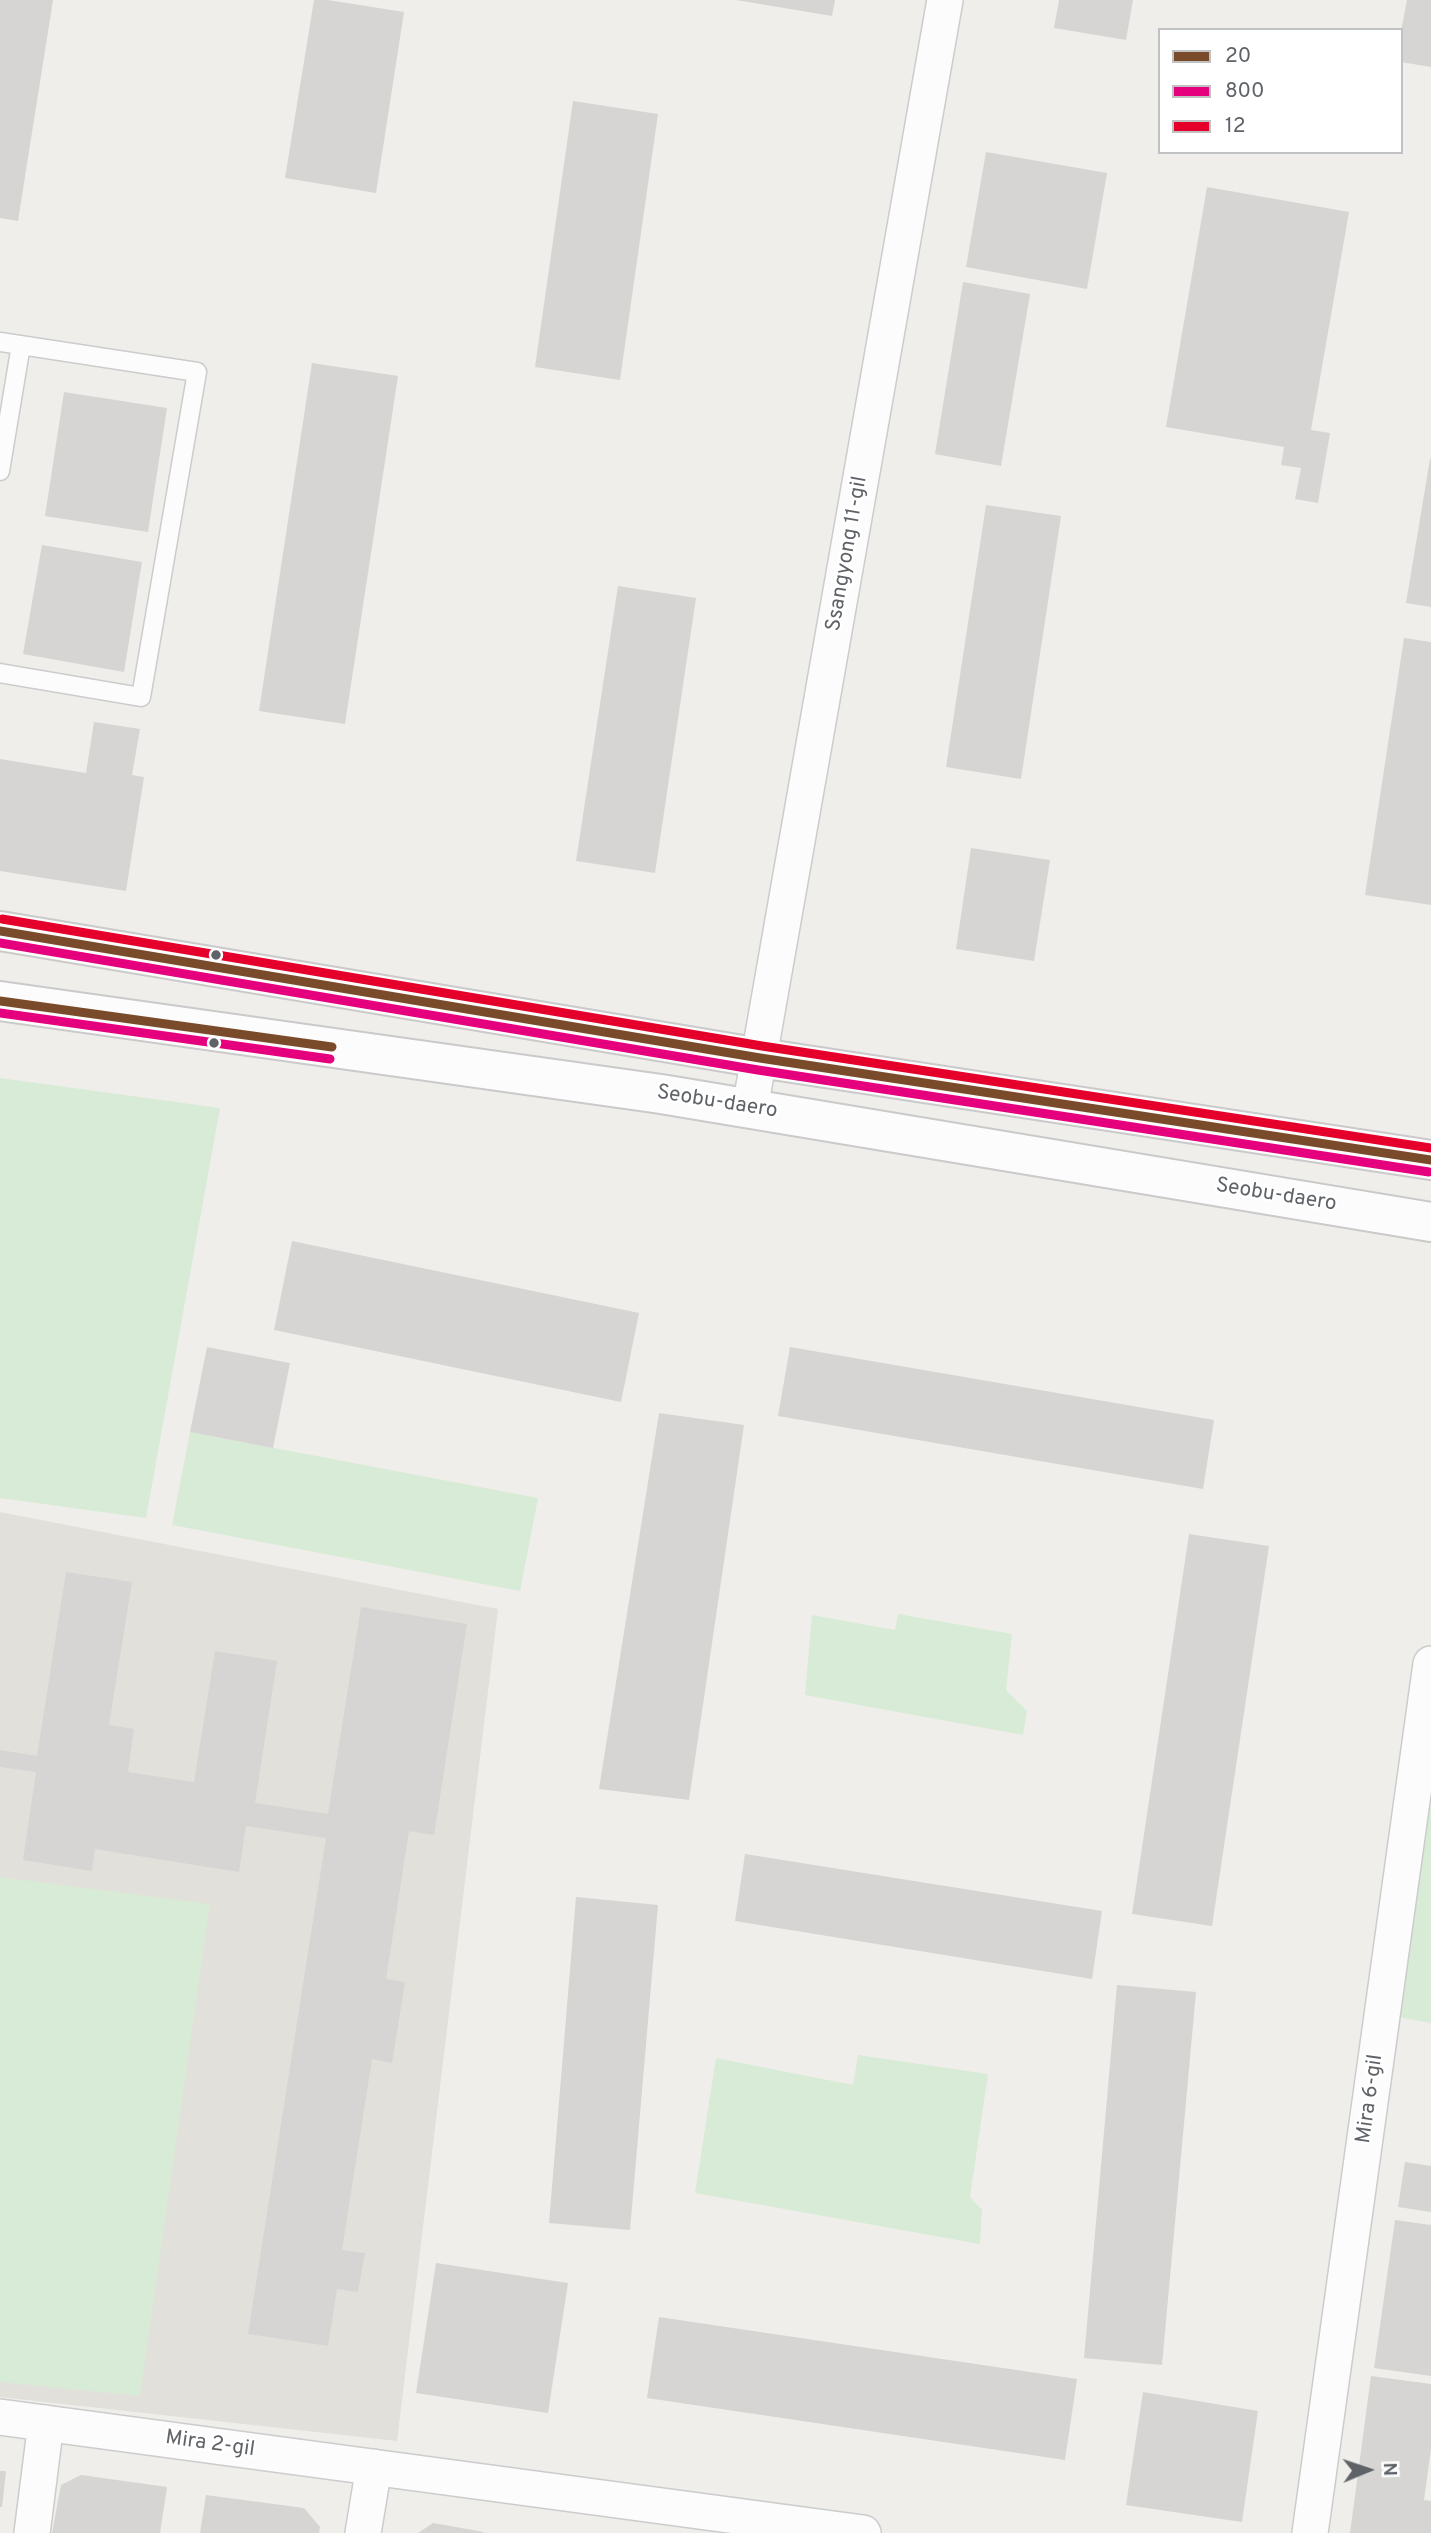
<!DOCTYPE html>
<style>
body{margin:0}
#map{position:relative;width:1431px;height:2533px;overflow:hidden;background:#efeeea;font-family:Overpass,sans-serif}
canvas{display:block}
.legend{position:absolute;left:1158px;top:28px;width:245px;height:126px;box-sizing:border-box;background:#fff;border:2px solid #bfc1c3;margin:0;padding:9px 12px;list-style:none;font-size:21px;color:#5f6368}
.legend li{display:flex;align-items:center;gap:14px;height:35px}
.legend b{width:35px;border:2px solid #bfc1c3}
.north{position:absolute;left:1333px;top:2435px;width:70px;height:70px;-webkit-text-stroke:5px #fff;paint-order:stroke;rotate:88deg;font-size:19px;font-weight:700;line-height:28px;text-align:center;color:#5f6368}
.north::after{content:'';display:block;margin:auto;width:24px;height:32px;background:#5f6368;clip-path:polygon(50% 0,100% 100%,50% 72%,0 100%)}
</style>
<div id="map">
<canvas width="1431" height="2533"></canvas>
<ul class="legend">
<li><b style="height:9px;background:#7a4b2a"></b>20</li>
<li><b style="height:9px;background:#e5007d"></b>800</li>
<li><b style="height:9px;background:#e4002b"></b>12</li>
</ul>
<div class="north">N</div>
</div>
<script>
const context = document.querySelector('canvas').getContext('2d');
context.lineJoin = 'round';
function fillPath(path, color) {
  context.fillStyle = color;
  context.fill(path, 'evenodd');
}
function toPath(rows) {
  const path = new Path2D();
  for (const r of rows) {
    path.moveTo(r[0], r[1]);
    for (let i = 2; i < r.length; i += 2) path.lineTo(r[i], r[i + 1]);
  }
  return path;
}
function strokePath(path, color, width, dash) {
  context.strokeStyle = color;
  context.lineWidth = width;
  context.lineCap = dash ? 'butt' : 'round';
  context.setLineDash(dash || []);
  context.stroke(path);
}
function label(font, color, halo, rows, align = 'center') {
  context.font = font + ' Overpass,sans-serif';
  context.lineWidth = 5;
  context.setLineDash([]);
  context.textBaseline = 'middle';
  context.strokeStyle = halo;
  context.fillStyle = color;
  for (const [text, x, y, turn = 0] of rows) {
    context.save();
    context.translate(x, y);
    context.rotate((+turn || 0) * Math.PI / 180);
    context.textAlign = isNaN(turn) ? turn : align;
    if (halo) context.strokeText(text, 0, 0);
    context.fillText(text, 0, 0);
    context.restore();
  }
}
fillPath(toPath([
 [0,1512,498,1609,397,2441,0,2397]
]), '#e2e0da');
fillPath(toPath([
 [0,1078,220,1108,146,1518,0,1498],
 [190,1432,538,1498,520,1591,172,1525],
 [898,1614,1012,1634,1006,1690,1027,1711,1023,1735,805,1695,812,1615,895,1630],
 [1431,1802,1431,2023,1397,2017],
 [0,1877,210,1904,140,2396,0,2382],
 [858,2055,988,2074,970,2197,982,2210,980,2244,695,2193,716,2058,853,2085]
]), '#d8ebd6');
fillPath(toPath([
 [0,0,53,0,18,221,0,218],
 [314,0,328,0,404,12,376,193,285,178],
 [736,0,835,0,832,16],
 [1059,0,1133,0,1126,40,1054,28],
 [1407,0,1431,0,1431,67,1401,62,1401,31],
 [573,101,658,114,620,380,535,367],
 [986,152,1107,173,1087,289,966,267],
 [1207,187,1349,212,1311,430,1330,433,1318,503,1295,499,1301,468,1281,465,1284,447,1166,427],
 [963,282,1030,294,1001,466,935,454],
 [312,363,398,376,345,724,259,711],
 [64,392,167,408,148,532,45,516],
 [1430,459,1431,459,1431,607,1406,603],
 [986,505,1061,516,1021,779,946,767],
 [42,545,142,562,124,672,23,654],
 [618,586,696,598,655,873,576,861],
 [1404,638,1431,642,1431,905,1365,895],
 [94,722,140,729,132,775,144,777,126,891,0,871,0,759,86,773],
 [971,848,1050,860,1034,961,956,949],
 [292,1241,639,1313,621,1402,274,1330],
 [207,1347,290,1363,273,1448,190,1432],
 [790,1347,1214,1420,1203,1489,778,1416],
 [659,1413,744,1425,689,1800,599,1789],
 [1189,1534,1269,1546,1212,1926,1132,1914],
 [66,1572,132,1582,109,1725,134,1729,128,1772,194,1782,215,1651,277,1661,255,1803,328,1814,361,1607,467,1624,434,1835,409,1831,386,1979,405,1982,392,2063,372,2059,342,2250,365,2253,358,2292,337,2289,328,2346,248,2334,326,1838,246,1826,239,1872,95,1849,92,1871,23,1860,36,1772,0,1767,0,1750,37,1756],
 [745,1854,1102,1911,1092,1979,735,1921],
 [576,1897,658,1905,630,2230,549,2223],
 [1117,1985,1196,1992,1162,2365,1084,2358],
 [1405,2162,1431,2166,1431,2212,1398,2207],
 [1395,2220,1431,2225,1431,2376,1374,2368],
 [436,2263,568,2283,548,2413,416,2393],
 [659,2317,1077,2379,1065,2460,647,2398],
 [1371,2376,1431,2384,1431,2449,1424,2500,1431,2501,1431,2533,1350,2533],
 [1143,2392,1258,2411,1242,2522,1126,2505],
 [0,2471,6,2471,2,2507,0,2507],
 [81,2475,167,2487,160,2533,52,2533,61,2485],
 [206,2495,304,2508,320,2527,319,2533,200,2533],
 [433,2523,484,2532,483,2533,418,2533]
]), '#d6d5d3');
const lane = toPath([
 [0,342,197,372,141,697,0,673],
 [0,471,21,345]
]);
const street = toPath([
 [750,1108,945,0],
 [0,2417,863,2533],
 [32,2533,46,2423],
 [363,2533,374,2467],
 [1310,2533,1431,1664]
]);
const secondary = toPath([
 [0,931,760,1058,1431,1160],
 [0,1001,661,1094,1431,1222]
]);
strokePath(lane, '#cbcccc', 21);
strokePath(street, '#cbcccc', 38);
strokePath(secondary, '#cacacb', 42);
strokePath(lane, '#fdfcfc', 18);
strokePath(street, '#fdfcfc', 35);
strokePath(secondary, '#fdfcfc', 38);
strokePath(toPath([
 [0,931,760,1058,1431,1160],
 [0,1001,332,1047]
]), '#7a4b2a', 9);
strokePath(toPath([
 [0,943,758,1070,1429,1172],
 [0,1013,330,1059]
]), '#e5007d', 9);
strokePath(toPath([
 [2,919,762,1046,1431,1148]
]), '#e4002b', 9);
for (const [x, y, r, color] of [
 [216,955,6,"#5f6368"],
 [214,1043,6,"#5f6368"]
]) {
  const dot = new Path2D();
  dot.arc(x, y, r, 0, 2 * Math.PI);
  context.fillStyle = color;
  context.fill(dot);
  strokePath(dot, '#fff', 2.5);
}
label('21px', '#5f6368', '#fff', [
 ["Ssangyong 11-gil",848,554,-80],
 ["Seobu-daero",717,1103,9],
 ["Seobu-daero",1276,1196,9],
 ["Mira 6-gil",1371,2099,-82],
 ["Mira 2-gil",210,2445,8]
]);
</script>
